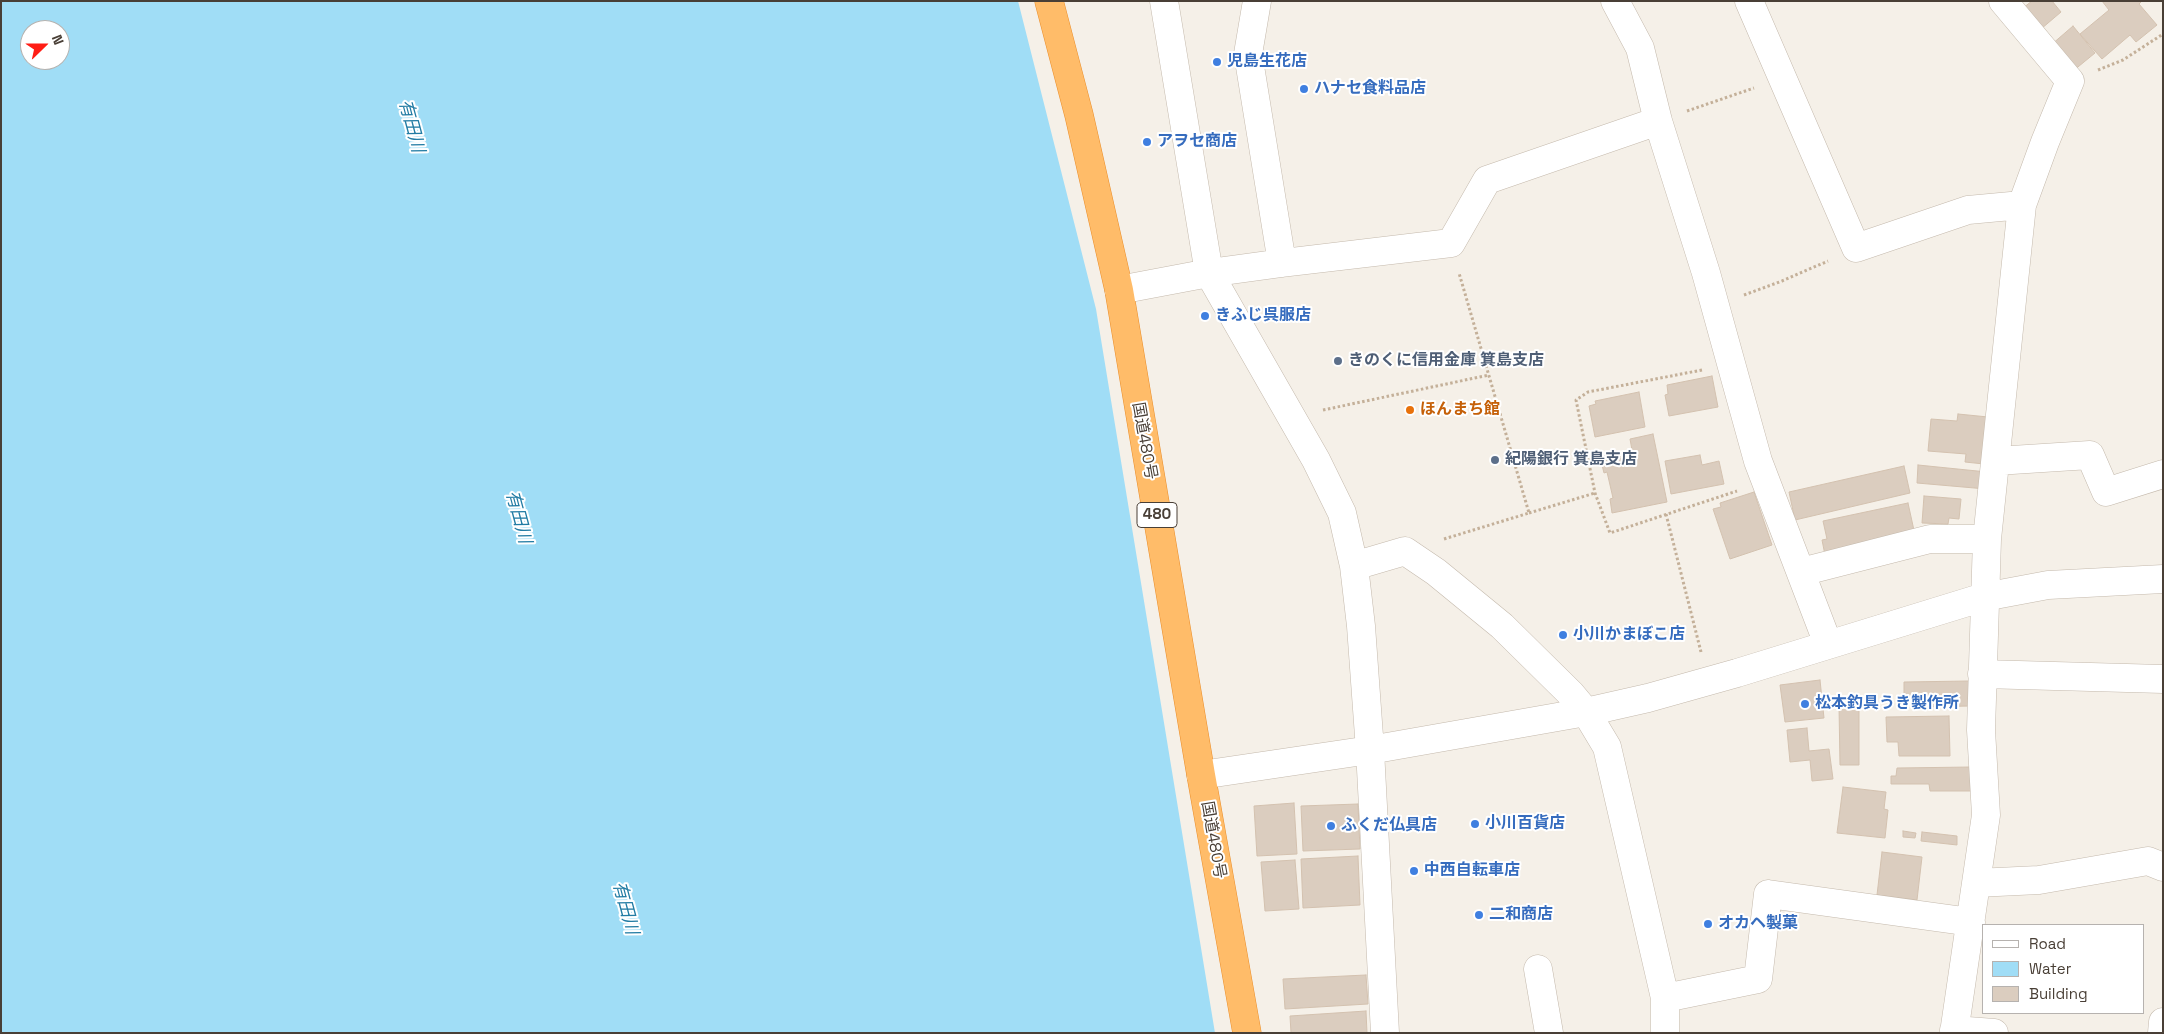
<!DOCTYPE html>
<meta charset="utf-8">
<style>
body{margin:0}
#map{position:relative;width:2164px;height:1034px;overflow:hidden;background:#f5f0e8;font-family:"Space Grotesk",sans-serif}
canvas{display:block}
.frame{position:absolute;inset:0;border:2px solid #493f36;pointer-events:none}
.legend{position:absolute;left:1982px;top:924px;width:162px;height:90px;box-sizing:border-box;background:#fff;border:1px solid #b6b2af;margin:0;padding:6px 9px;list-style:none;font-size:15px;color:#493f36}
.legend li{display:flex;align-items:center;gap:10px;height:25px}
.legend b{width:25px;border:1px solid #b6b2af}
.north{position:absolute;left:20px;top:20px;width:50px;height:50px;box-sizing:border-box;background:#fff;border:1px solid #b6b2af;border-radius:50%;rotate:68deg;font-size:14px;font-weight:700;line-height:20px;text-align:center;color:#493f36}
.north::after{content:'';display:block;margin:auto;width:18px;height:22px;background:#ff1d15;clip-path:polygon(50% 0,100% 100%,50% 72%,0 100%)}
</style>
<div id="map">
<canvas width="2164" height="1034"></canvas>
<div class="frame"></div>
<ul class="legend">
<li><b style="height:6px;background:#fff"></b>Road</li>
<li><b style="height:14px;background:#a0ddf6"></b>Water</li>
<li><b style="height:14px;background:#dbcdbf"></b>Building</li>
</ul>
<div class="north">N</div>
</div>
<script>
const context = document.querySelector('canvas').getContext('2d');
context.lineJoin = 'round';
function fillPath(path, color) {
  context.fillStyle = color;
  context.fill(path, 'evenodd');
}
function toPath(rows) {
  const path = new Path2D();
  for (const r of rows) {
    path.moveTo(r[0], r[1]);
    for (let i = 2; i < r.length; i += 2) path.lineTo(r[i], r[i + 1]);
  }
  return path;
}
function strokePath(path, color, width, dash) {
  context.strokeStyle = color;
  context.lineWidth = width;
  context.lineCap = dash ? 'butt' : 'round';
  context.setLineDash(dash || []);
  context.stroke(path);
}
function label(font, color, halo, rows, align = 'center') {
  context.font = font + ' "Space Grotesk","Noto Sans JP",sans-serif';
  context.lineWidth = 4;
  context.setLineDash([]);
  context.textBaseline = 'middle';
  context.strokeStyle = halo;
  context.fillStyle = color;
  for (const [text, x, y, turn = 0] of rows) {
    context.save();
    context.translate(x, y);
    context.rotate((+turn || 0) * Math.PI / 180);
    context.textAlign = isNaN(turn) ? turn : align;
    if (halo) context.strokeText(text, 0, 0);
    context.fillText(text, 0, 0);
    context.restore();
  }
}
fillPath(toPath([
 [1,1,1018,1,1096,309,1215,1033,1,1033],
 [30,30,60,30,60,60,30,60]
]), '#a0ddf6');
const building = toPath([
 [2032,1,2052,1,2061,12,2041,29,2023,8,2032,1],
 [2102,1,2142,1,2139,4,2157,25,2136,42,2130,35,2102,59,2080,34,2109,10,2102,1],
 [2073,26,2095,53,2073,71,2051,45,2073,26],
 [1712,376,1718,407,1669,416,1665,395,1668,394,1667,385,1712,376],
 [1639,392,1645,427,1595,437,1589,406,1596,404,1595,401,1639,392],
 [1958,414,1988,417,1984,464,1965,462,1966,454,1928,451,1931,419,1957,421,1958,414],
 [1653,434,1667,502,1612,513,1610,499,1613,498,1607,472,1604,473,1600,457,1632,450,1630,439,1653,434],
 [1700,455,1702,465,1719,461,1724,484,1671,494,1665,461,1700,455],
 [1918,465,1987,472,1986,489,1917,483,1918,465],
 [1904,466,1910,493,1795,520,1789,492,1904,466],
 [1754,492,1772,545,1730,559,1713,509,1721,507,1720,503,1754,492],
 [1924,496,1961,499,1959,519,1949,518,1948,524,1922,523,1924,496],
 [1908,503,1915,535,1825,555,1822,540,1827,539,1823,521,1908,503],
 [1820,680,1824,718,1785,722,1780,685,1820,680],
 [1969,681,1970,706,1920,707,1919,698,1904,699,1904,682,1969,681],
 [1859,705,1859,765,1840,765,1839,706,1859,705],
 [1949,716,1950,756,1899,756,1898,742,1887,742,1886,717,1949,716],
 [1807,728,1809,751,1829,749,1833,779,1812,781,1810,760,1790,762,1787,730,1807,728],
 [1972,767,1972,791,1930,791,1929,784,1891,784,1891,776,1896,776,1897,768,1972,767],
 [1843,787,1886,792,1884,809,1888,810,1885,838,1837,833,1843,787],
 [1294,803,1297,854,1257,856,1254,806,1294,803],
 [1358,804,1360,849,1303,851,1301,806,1358,804],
 [1903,831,1916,833,1915,838,1903,837,1903,831],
 [1922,832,1957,836,1957,845,1921,841,1922,832],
 [1882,852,1922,857,1917,900,1877,895,1882,852],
 [1358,856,1360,905,1303,908,1301,859,1358,856],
 [1295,860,1299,909,1265,911,1261,862,1295,860],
 [1366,975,1368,1004,1285,1009,1283,979,1366,975],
 [1366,1011,1367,1033,1291,1033,1290,1016,1366,1011]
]);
fillPath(building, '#dbcdbf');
strokePath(building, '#d3c1af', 1);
const minor = toPath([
 [1164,1,1209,273,1316,460,1342,513,1354,566,1361,626,1370,750,1385,1033],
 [1257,1,1248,54,1282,263],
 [1615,1,1640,48,1658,121,1706,273,1758,461,1828,644],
 [1749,1,1856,248,1968,210,2022,205],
 [1119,290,1209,273,1282,263,1451,243,1487,180,1658,121],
 [1996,461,2090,455,2106,492,2163,474],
 [1354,566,1405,551,1436,572,1502,626,1571,694,1586,712,1607,747,1665,998,1665,1033],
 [1801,572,1930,539,1987,539],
 [1982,674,2163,679],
 [1201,775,1370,750,1586,712,1648,698,1737,673,1984,597,2048,585,2163,579],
 [1976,883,2039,880,2148,861,2163,867],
 [1538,969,1549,1033],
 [1665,998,1758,979,1768,894,1971,922],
 [1954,1030,1994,1033],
 [1954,1033,1986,815,1981,730,1987,539,2022,205,2045,142,2070,81,2003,1],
 [2162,1033,2163,1022]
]);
const highway = toPath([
 [1049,1,1079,115,1119,290,1201,775,1247,1033]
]);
strokePath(minor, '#c4b9ac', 29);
strokePath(highway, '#ea8f2d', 29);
strokePath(toPath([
 [2098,70,2123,60,2163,34],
 [1687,111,1754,88],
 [1744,295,1782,281,1828,261],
 [1702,370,1588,392,1576,400,1595,493,1610,533,1737,491],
 [1323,410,1489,375],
 [1529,513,1595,493],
 [1666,514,1701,652],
 [1444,539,1529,513,1459,273]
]), '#c4b099', 3, [2.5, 2.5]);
strokePath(minor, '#fff', 28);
strokePath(highway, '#ffbc69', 28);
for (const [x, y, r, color] of [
 [1217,62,5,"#3f7fe0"],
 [1304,89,5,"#3f7fe0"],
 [1147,142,5,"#3f7fe0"],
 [1205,316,5,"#3f7fe0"],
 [1338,361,5,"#5c6f8a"],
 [1410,410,5,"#e8710a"],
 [1495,460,5,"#5c6f8a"],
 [1563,635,5,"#3f7fe0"],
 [1805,704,5,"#3f7fe0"],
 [1475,824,5,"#3f7fe0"],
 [1331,826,5,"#3f7fe0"],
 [1414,871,5,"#3f7fe0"],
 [1479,915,5,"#3f7fe0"],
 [1708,924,5,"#3f7fe0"]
]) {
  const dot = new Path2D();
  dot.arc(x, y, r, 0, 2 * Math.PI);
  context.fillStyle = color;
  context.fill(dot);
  strokePath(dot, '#fff', 2);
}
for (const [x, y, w] of [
 [1157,515,40]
]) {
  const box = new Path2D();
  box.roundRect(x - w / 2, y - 12.5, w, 25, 4);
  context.fillStyle = '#fff';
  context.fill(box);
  strokePath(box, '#493f36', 1);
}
label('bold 15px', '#493f36', null, [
 ["480",1157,515]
]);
label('bold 16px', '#366cbe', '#fff', [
 ["児島生花店",1227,62],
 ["ハナセ食料品店",1314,89],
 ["アヲセ商店",1157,142],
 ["きふじ呉服店",1215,316],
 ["小川かまぼこ店",1573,635],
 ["松本釣具うき製作所",1815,704],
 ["小川百貨店",1485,824],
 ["ふくだ仏具店",1341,826],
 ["中西自転車店",1424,871],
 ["二和商店",1489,915],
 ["オカヘ製菓",1718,924]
], 'left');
label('bold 16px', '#4e5e75', '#fff', [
 ["きのくに信用金庫 箕島支店",1348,361],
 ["紀陽銀行 箕島支店",1505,460]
], 'left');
label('bold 16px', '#c56008', '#fff', [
 ["ほんまち館",1420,410]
], 'left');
label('16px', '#493f36', '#fff', [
 ["国道480号",1144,441,80],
 ["国道480号",1213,840,80]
]);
label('italic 18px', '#227ca4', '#fff', [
 ["有田川",411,126,75],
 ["有田川",518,517,75],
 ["有田川",625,908,75]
]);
</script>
